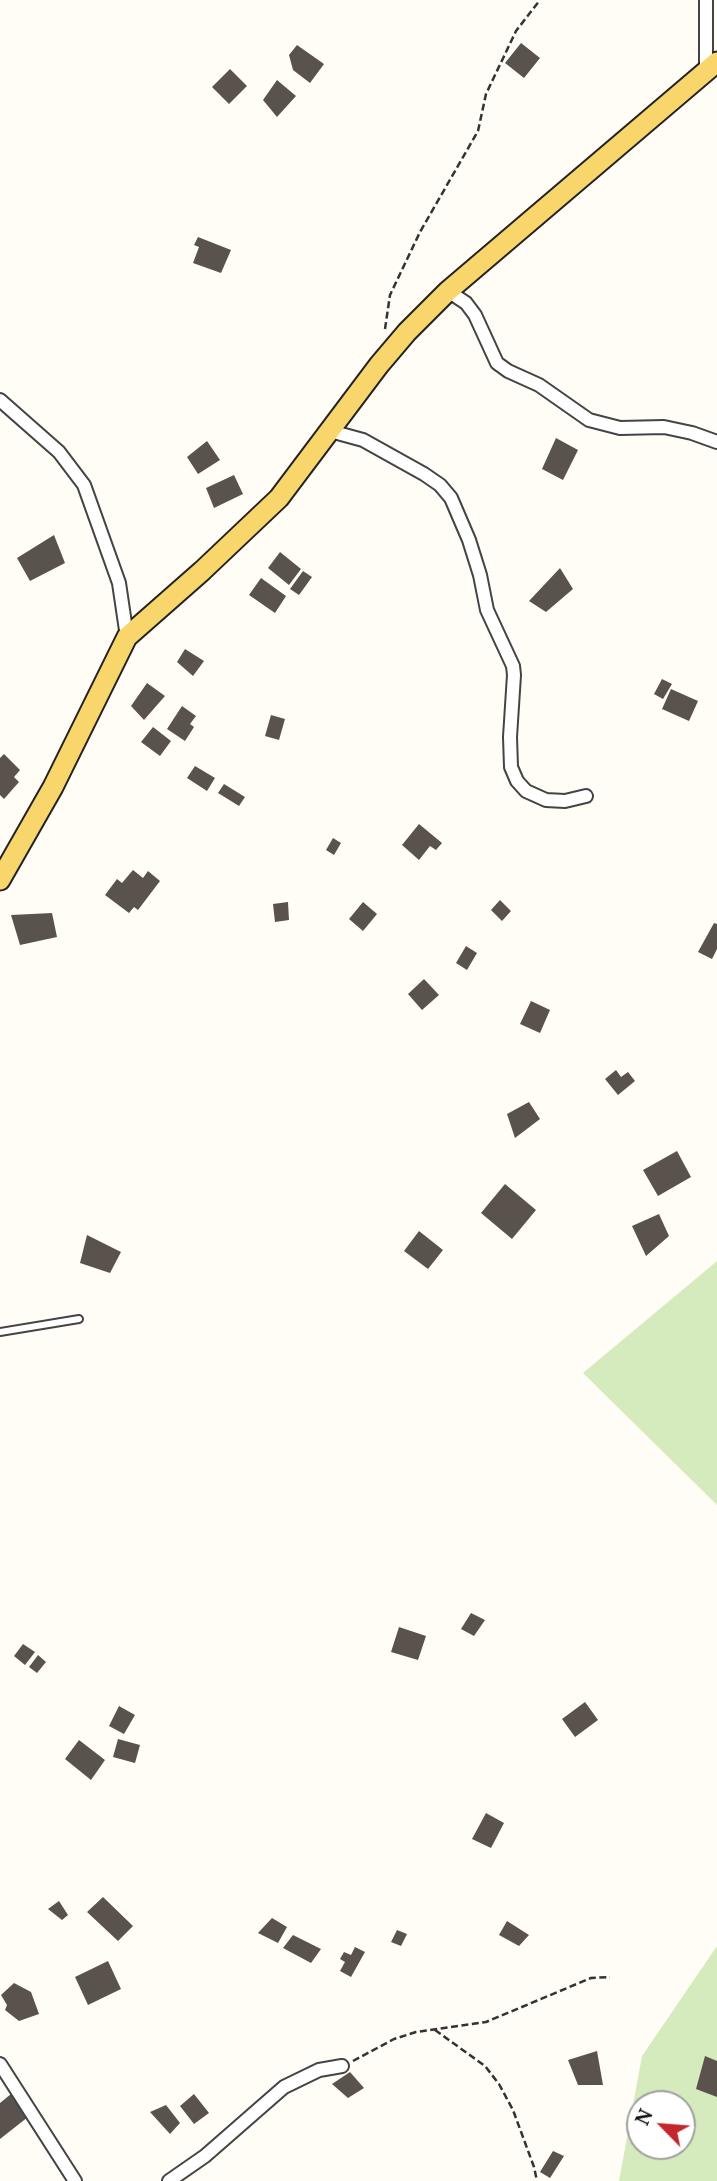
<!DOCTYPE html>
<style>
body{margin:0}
#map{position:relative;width:717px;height:2181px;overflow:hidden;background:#fffdf5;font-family:"Noto Serif",serif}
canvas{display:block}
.north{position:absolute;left:626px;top:2090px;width:70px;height:70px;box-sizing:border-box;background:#fff;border:2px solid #a0a0a0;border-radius:50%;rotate:295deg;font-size:19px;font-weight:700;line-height:28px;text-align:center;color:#111}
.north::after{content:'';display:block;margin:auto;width:24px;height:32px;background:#c4262e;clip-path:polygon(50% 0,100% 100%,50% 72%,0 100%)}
</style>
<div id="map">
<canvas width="717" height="2181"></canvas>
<div class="north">N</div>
</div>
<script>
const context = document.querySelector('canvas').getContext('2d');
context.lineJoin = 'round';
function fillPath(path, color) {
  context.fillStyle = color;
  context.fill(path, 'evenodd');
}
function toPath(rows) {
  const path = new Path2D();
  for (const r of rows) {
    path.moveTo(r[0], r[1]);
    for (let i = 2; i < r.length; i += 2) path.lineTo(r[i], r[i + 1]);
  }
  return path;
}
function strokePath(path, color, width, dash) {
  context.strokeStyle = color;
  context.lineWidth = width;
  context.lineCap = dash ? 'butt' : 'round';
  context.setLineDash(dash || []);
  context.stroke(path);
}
fillPath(toPath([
 [717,1261,717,1505,583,1373],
 [717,1946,717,2181,619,2181,642,2056],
 [640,2104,682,2104,682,2146,640,2146]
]), '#d5ebbd');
fillPath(toPath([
 [521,43,540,58,524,78,505,63],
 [297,45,324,64,310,83,293,70,289,55],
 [230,69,247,86,229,104,212,87],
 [277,80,296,96,277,117,263,100],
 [198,237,231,250,221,273,193,263,199,247,194,245],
 [556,438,578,450,563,480,542,469],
 [207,441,220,460,198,474,187,457],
 [234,475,243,494,214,508,206,488],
 [54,535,65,563,30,581,17,558],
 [280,552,301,569,289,585,268,568],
 [560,568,573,589,546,612,529,601],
 [303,571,312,577,299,595,290,589],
 [261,578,286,596,275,613,249,595],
 [185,649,204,661,193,676,177,662],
 [662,679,672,684,663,699,654,694],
 [147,683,165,696,144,720,131,706],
 [671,689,698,701,689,721,662,709],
 [182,706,196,716,190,724,194,727,185,741,167,729],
 [271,715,285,719,279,740,265,736],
 [153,727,171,741,160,756,141,742],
 [4,754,20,770,14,777,19,782,4,799,0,795,0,758],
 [195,766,215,778,207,791,187,778],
 [224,784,245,797,239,806,218,793],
 [419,824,442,843,436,850,430,846,419,860,402,845],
 [333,838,341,843,334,855,326,850],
 [133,870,143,878,148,871,160,881,138,910,134,907,129,913,105,895,117,879,122,883],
 [500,900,511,911,502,921,491,910],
 [288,902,289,920,275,922,273,904],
 [363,902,377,914,363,931,349,919],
 [52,913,57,937,20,945,11,915],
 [714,923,717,924,717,949,712,959,698,952],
 [466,946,477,953,467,970,456,963],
 [424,979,439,995,422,1010,408,994],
 [531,1001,550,1010,540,1033,520,1024],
 [616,1070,621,1077,628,1072,635,1081,618,1095,605,1079],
 [529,1102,540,1119,515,1138,507,1114],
 [677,1151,691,1177,658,1196,643,1170],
 [505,1184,536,1210,512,1239,481,1213],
 [659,1214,669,1236,646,1256,632,1226],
 [419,1231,443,1250,428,1269,404,1251],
 [87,1235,121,1252,110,1273,80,1263],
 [471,1613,485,1620,474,1636,461,1629],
 [399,1627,426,1636,418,1660,391,1652],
 [23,1644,35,1652,25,1665,14,1656],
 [38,1655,46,1662,37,1673,29,1667],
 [585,1702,598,1720,575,1737,562,1719],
 [119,1706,135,1715,124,1734,109,1726],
 [118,1739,140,1745,135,1763,113,1757],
 [79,1740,105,1760,91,1780,65,1759],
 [486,1813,504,1823,491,1848,472,1839],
 [103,1897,133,1926,118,1941,87,1912],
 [59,1901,68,1915,62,1920,48,1909],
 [272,1918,287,1927,278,1943,258,1933],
 [507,1921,529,1935,519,1946,499,1935],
 [397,1930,407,1934,401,1946,391,1942],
 [293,1935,321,1949,311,1963,283,1948],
 [355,1947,365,1952,351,1977,340,1971,345,1962,340,1959,344,1952,351,1955],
 [108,1961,121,1989,88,2005,75,1977],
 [14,1983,31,1992,39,2014,19,2021,5,2010,7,2005,1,1995],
 [597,2051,603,2085,578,2085,568,2060],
 [705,2056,717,2061,717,2097,696,2089],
 [350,2072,364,2088,348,2098,332,2084],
 [11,2094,28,2117,0,2139,0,2103],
 [194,2094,209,2113,194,2124,180,2106],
 [166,2105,180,2123,170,2134,150,2112],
 [553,2151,564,2156,550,2178,540,2172]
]), '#5a524d');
const service = toPath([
 [0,1332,79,1319]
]);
const minor = toPath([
 [706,0,706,71],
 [448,291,466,303,475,315,497,363,508,371,539,385,589,420,620,428,664,427,692,433,717,442],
 [0,400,59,452,84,485,119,583,127,637],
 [330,431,363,440,424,474,440,485,451,498,469,540,480,575,487,610,513,666,514,675,510,737,511,767,517,781,526,791,546,800,565,801,586,796],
 [0,2064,75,2181],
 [169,2181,205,2156,284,2087,319,2070,342,2066]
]);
const primary = toPath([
 [0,880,53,787,127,637,202,571,279,498,379,365,407,332,448,291,717,62]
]);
strokePath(service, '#444', 10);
strokePath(minor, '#444', 16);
strokePath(primary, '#222', 23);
strokePath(toPath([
 [385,329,390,295,420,232,478,131,486,94,516,31,540,0],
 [435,2030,485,2066,499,2084,513,2110,534,2167,537,2181],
 [353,2061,394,2039,416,2032,486,2022,591,1978,610,1977]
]), '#333', 2.5, [7, 3.5]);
strokePath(service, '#fff', 6);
strokePath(minor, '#fff', 12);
strokePath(primary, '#f9d66b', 19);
</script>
